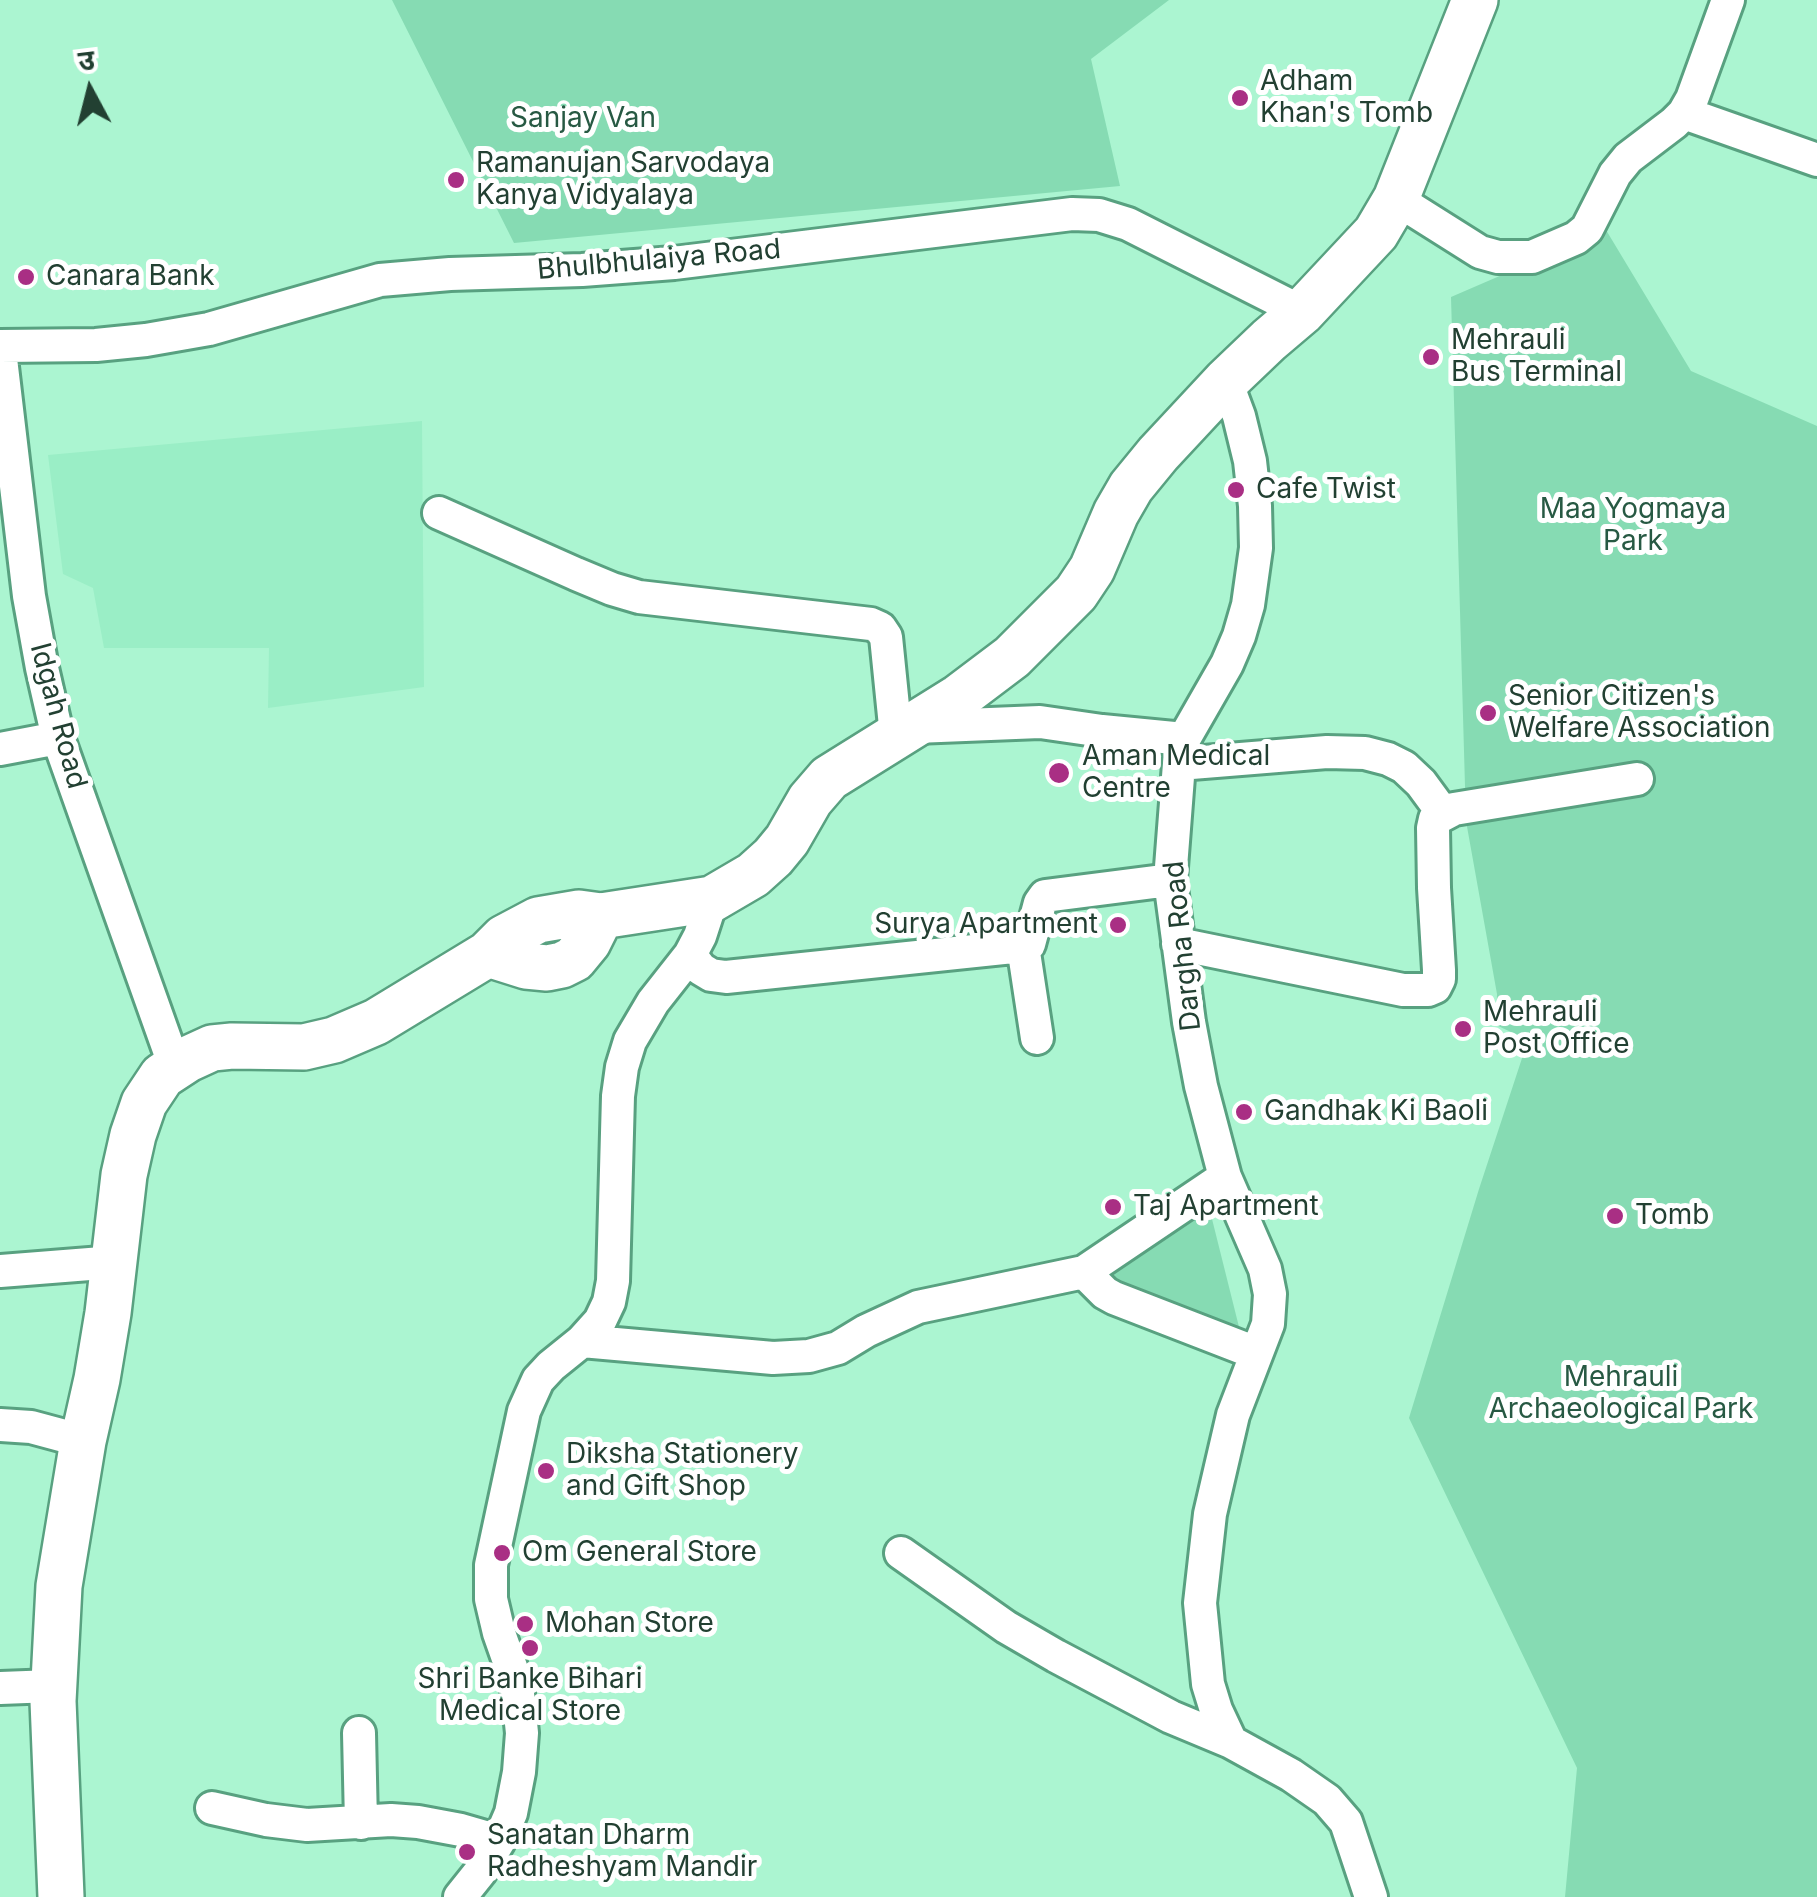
<!DOCTYPE html>
<meta charset="utf-8">
<style>
body{margin:0}
#map{position:relative;width:1817px;height:1897px;overflow:hidden;background:#abf5d1;font-family:Inter,"Noto Sans Devanagari",sans-serif}
canvas{display:block}
.north{position:absolute;left:40px;top:40px;width:100px;height:100px;-webkit-text-stroke:8px #fff;paint-order:stroke;rotate:353deg;font-size:28px;font-weight:700;line-height:40px;text-align:center;color:#224032}
.north::after{content:'';display:block;margin:auto;width:35px;height:45px;background:#224032;clip-path:polygon(50% 0,100% 100%,50% 72%,0 100%)}
</style>
<div id="map">
<canvas width="1817" height="1897"></canvas>
<div class="north">उ</div>
</div>
<script>
const context = document.querySelector('canvas').getContext('2d');
context.lineJoin = 'round';
function fillPath(path, color) {
  context.fillStyle = color;
  context.fill(path, 'evenodd');
}
function toPath(rows) {
  const path = new Path2D();
  for (const r of rows) {
    path.moveTo(r[0], r[1]);
    for (let i = 2; i < r.length; i += 2) path.lineTo(r[i], r[i + 1]);
  }
  return path;
}
function strokePath(path, color, width, dash) {
  context.strokeStyle = color;
  context.lineWidth = width;
  context.lineCap = dash ? 'butt' : 'round';
  context.setLineDash(dash || []);
  context.stroke(path);
}
function label(font, color, halo, rows, align = 'center') {
  context.font = font + ' Inter,sans-serif';
  context.lineWidth = 10;
  context.setLineDash([]);
  context.textBaseline = 'middle';
  context.strokeStyle = halo;
  context.fillStyle = color;
  for (const [text, x, y, turn = 0] of rows) {
    context.save();
    context.translate(x, y);
    context.rotate((+turn || 0) * Math.PI / 180);
    context.textAlign = isNaN(turn) ? turn : align;
    if (halo) context.strokeText(text, 0, 0);
    context.fillText(text, 0, 0);
    context.restore();
  }
}
fillPath(toPath([
 [422,421,424,687,268,708,269,648,104,648,93,588,63,574,48,455]
]), '#9aeec6');
fillPath(toPath([
 [392,0,1169,0,1091,59,1120,186,514,243],
 [1606,230,1691,371,1817,426,1817,1897,1565,1897,1577,1768,1409,1418,1479,1189,1528,1040,1496,1025,1497,994,1466,821,1451,297],
 [1206,1195,1243,1343,1115,1295,1103,1259]
]), '#86dbb3');
const street = toPath([
 [1684,113,1817,160],
 [1396,199,1480,252,1498,257,1532,257,1576,238,1587,229,1615,174,1628,158,1674,123,1684,113,1692,99,1728,0],
 [0,346,96,345,146,340,209,329,380,280,450,274,582,270,674,263,1072,214,1099,215,1128,224,1302,312],
 [0,350,29,596,42,668,58,738,175,1067],
 [1226,381,1239,416,1250,461,1255,506,1256,548,1248,605,1239,636,1227,664,1184,739,1179,764,1170,880,1189,1022,1201,1086,1225,1177,1265,1269,1270,1294,1268,1324,1233,1415,1210,1514,1200,1603,1208,1684,1216,1710,1231,1742,1291,1775,1327,1800,1346,1822,1371,1897],
 [439,513,576,574,612,589,639,597,871,624,880,628,886,637,896,736],
 [915,727,1040,722,1102,731,1184,739],
 [0,749,58,738],
 [1179,764,1327,752,1365,753,1388,759,1404,767,1421,783,1443,813],
 [1178,944,1403,990,1428,990,1435,987,1439,979,1439,970,1434,888,1433,828,1435,819,1454,809,1637,779],
 [1023,946,1037,1038],
 [690,955,701,969,711,975,726,977,1013,947,1029,944,1040,903,1045,896,1170,880],
 [0,1271,115,1262],
 [1084,1272,1105,1293,1114,1298,1256,1353],
 [582,1341,773,1358,809,1356,838,1348,866,1331,918,1307,1084,1272,1225,1177],
 [0,1425,31,1427,83,1441],
 [901,1553,1006,1627,1056,1656,1171,1717,1231,1742],
 [0,1688,53,1686],
 [359,1733,361,1823],
 [212,1808,266,1820,307,1825,391,1820,418,1822,461,1830,499,1841],
 [460,1897,480,1872,499,1841,511,1813,519,1772,522,1733,518,1694,512,1670,499,1633,491,1599,491,1565,524,1411,538,1380,551,1366,582,1341,600,1321,609,1302,613,1281,618,1096,622,1067,630,1041,653,1002,690,955,700,936,712,899]
]);
const secondary = toPath([
 [488,954,526,966,547,968,562,965,574,959,588,942,601,916],
 [61,1897,53,1701,59,1586,83,1441,97,1379,108,1313,124,1175,133,1135,144,1103,162,1076,188,1059,212,1048,232,1046,304,1047,334,1040,376,1022,488,954,504,938,538,920,579,913,601,916,712,899,753,875,773,857,787,840,810,800,829,778,959,697,1012,657,1076,593,1092,569,1116,513,1131,487,1158,454,1226,381,1269,340,1302,312,1376,233,1396,199,1475,0]
]);
strokePath(street, '#58a180', 38);
strokePath(secondary, '#58a180', 50);
strokePath(street, '#fff', 32);
strokePath(secondary, '#fff', 45);
for (const [x, y, r, color] of [
 [1240,98,10,"#a92f84"],
 [456,180,10,"#a92f84"],
 [26,277,10,"#a92f84"],
 [1431,357,10,"#a92f84"],
 [1236,490,10,"#a92f84"],
 [1488,713,10,"#a92f84"],
 [1059,773,12,"#a92f84"],
 [1118,925,10,"#a92f84"],
 [1463,1029,10,"#a92f84"],
 [1244,1112,10,"#a92f84"],
 [1113,1207,10,"#a92f84"],
 [1615,1216,10,"#a92f84"],
 [546,1471,10,"#a92f84"],
 [502,1553,10,"#a92f84"],
 [525,1624,10,"#a92f84"],
 [530,1648,10,"#a92f84"],
 [467,1852,10,"#a92f84"]
]) {
  const dot = new Path2D();
  dot.arc(x, y, r, 0, 2 * Math.PI);
  context.fillStyle = color;
  context.fill(dot);
  strokePath(dot, '#fff', 4);
}
label('28px', '#224032', '#fff', [
 ["Adham",1260,82],
 ["Khan's Tomb",1260,114],
 ["Ramanujan Sarvodaya",476,164],
 ["Kanya Vidyalaya",476,196],
 ["Canara Bank",46,277],
 ["Mehrauli",1451,341],
 ["Bus Terminal",1451,373],
 ["Cafe Twist",1256,490],
 ["Senior Citizen's",1508,697],
 ["Welfare Association",1508,729],
 ["Aman Medical",1082,757],
 ["Centre",1082,789],
 ["Surya Apartment",1098,925,"right"],
 ["Mehrauli",1483,1013],
 ["Post Office",1483,1045],
 ["Gandhak Ki Baoli",1264,1112],
 ["Taj Apartment",1133,1207],
 ["Tomb",1635,1216],
 ["Diksha Stationery",566,1455],
 ["and Gift Shop",566,1487],
 ["Om General Store",522,1553],
 ["Mohan Store",545,1624],
 ["Shri Banke Bihari",530,1680,"center"],
 ["Medical Store",530,1712,"center"],
 ["Sanatan Dharm",487,1836],
 ["Radheshyam Mandir",487,1868]
], 'left');
label('28px', '#275943', '#fff', [
 ["Sanjay Van",583,119],
 ["Maa Yogmaya",1633,510],
 ["Park",1633,542],
 ["Mehrauli",1621,1378],
 ["Archaeological Park",1621,1410]
]);
label('28px', '#224032', '#fff', [
 ["Bhulbhulaiya Road",659,260,-5],
 ["Idgah Road",58,716,75],
 ["Dargha Road",1183,946,-96]
]);
</script>
